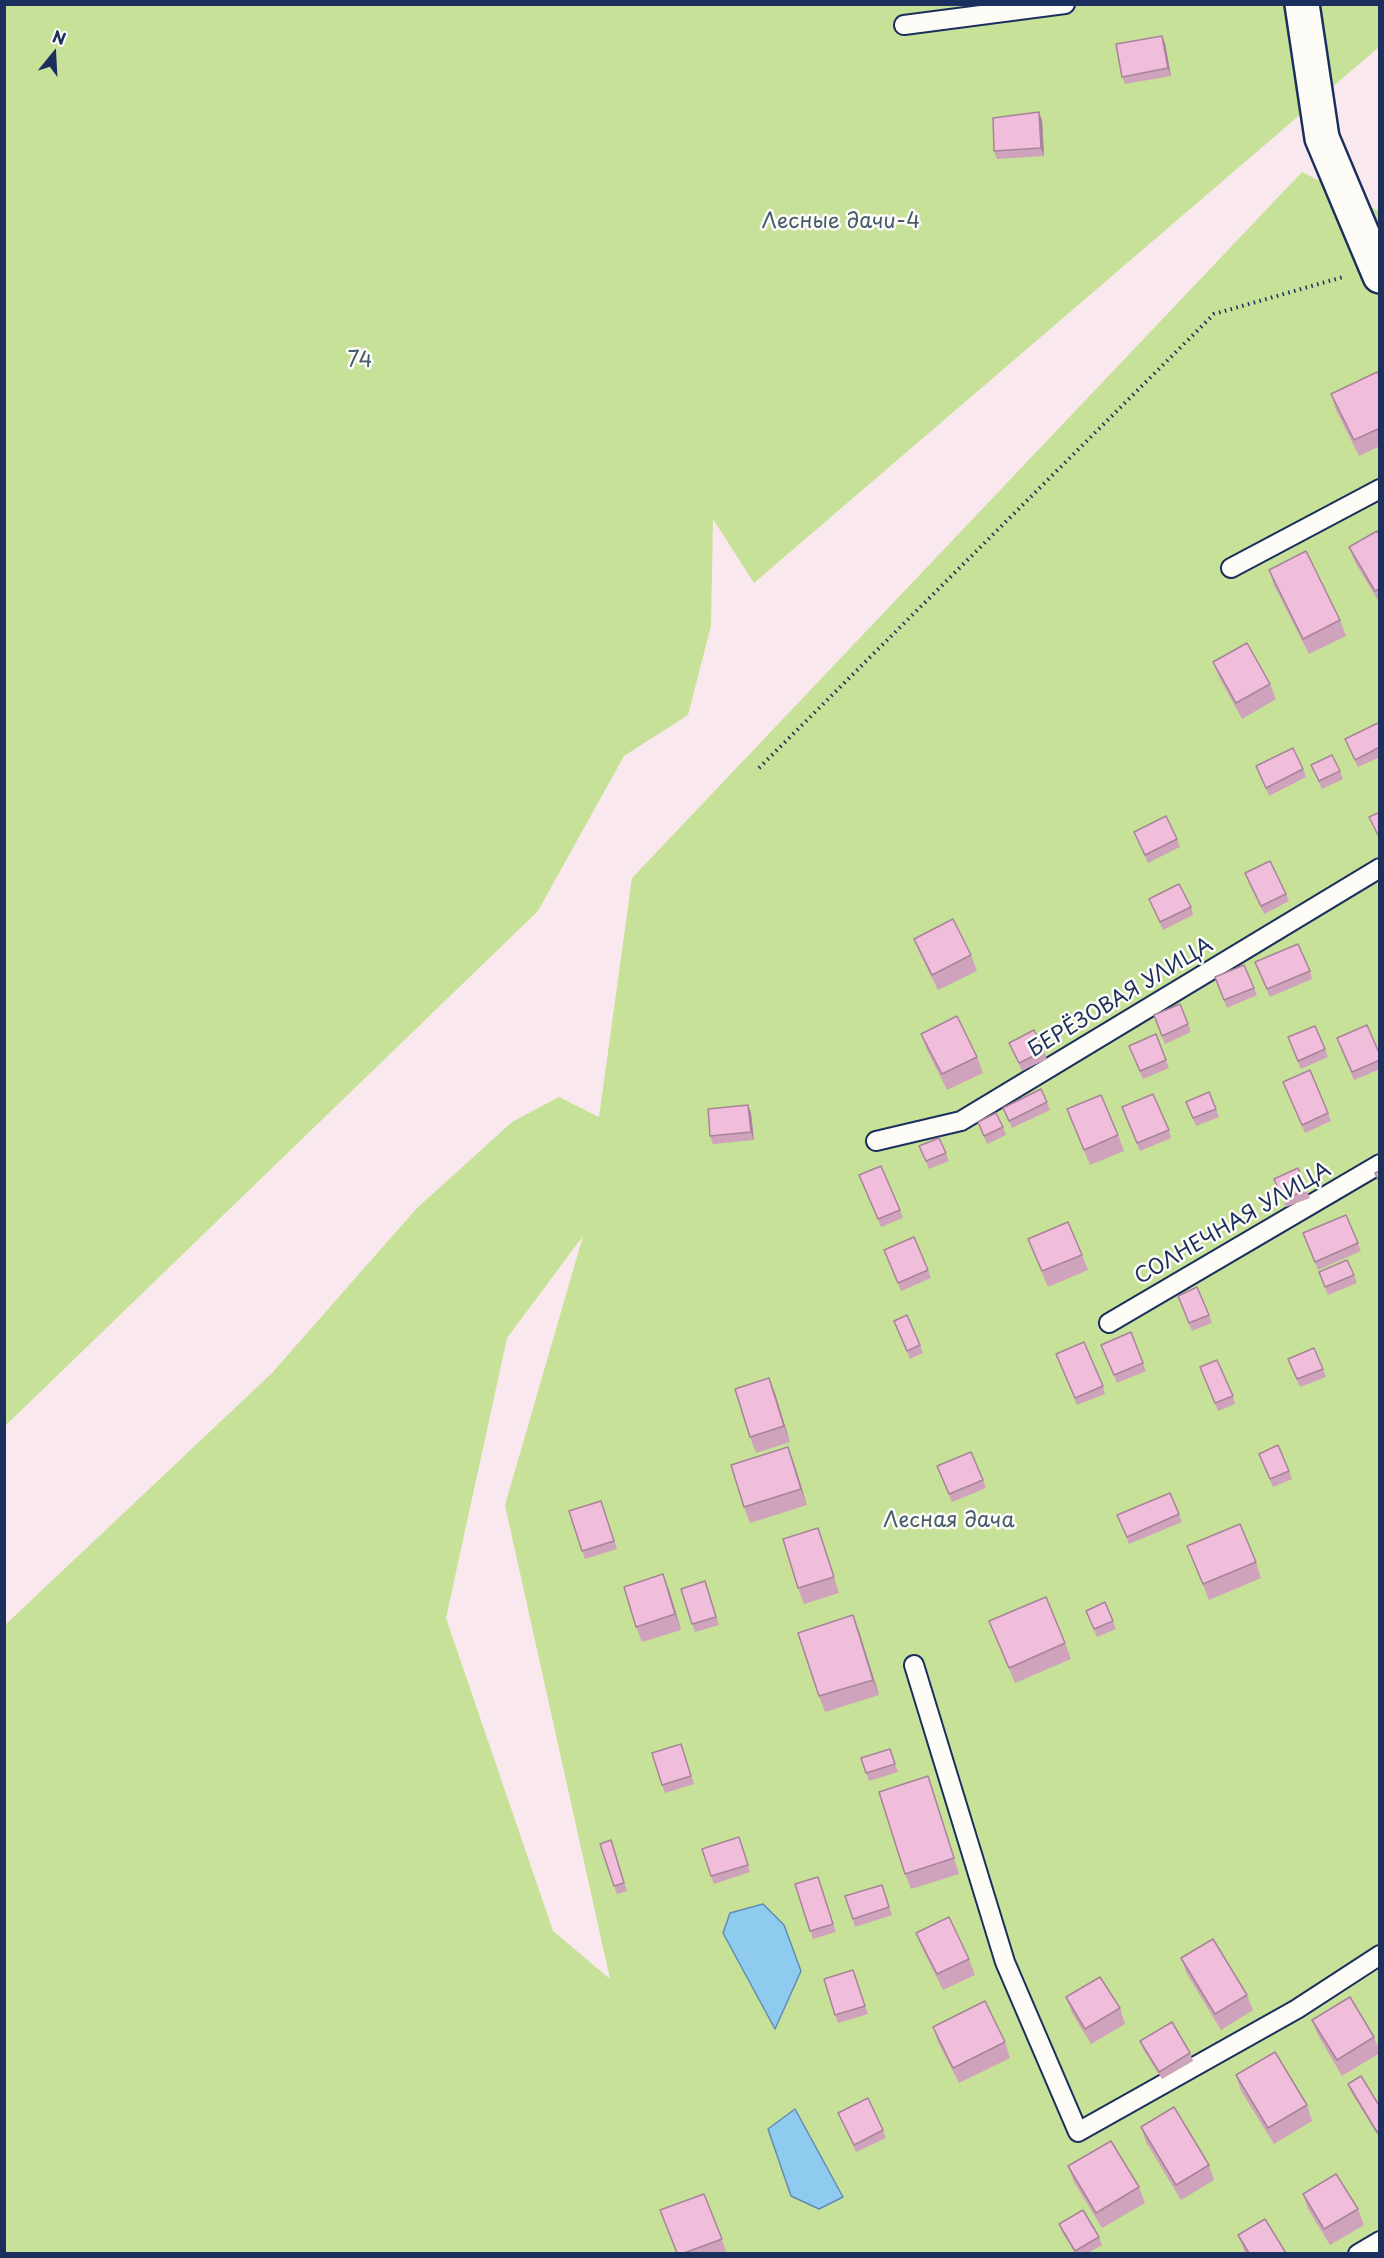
<!DOCTYPE html>
<meta charset="utf-8">
<style>
body{margin:0}
#map{position:relative;width:1384px;height:2258px;overflow:hidden;background:#f9e9ee;font-family:"Playpen Sans",sans-serif}
canvas{display:block}
.frame{position:absolute;inset:0;border:6px solid #1b2f5e;pointer-events:none}
.north{position:absolute;left:24px;top:24px;width:60px;height:60px;-webkit-text-stroke:4px #fdfcf7;paint-order:stroke;rotate:18deg;font-size:16px;font-weight:700;line-height:24px;text-align:center;color:#1b2f5e}
.north::after{content:'';display:block;margin:auto;width:21px;height:27px;background:#1b2f5e;clip-path:polygon(50% 0,100% 100%,50% 72%,0 100%)}
</style>
<div id="map">
<canvas width="1384" height="2258"></canvas>
<div class="frame"></div>
<div class="north">N</div>
</div>
<script>
const context = document.querySelector('canvas').getContext('2d');
context.lineJoin = 'round';
function fillPath(path, color) {
  context.fillStyle = color;
  context.fill(path, 'evenodd');
}
function toPath(rows) {
  const path = new Path2D();
  for (const r of rows) {
    path.moveTo(r[0], r[1]);
    for (let i = 2; i < r.length; i += 2) path.lineTo(r[i], r[i + 1]);
  }
  return path;
}
function strokePath(path, color, width, dash) {
  context.strokeStyle = color;
  context.lineWidth = width;
  context.lineCap = dash ? 'butt' : 'round';
  context.setLineDash(dash || []);
  context.stroke(path);
}
function label(font, color, halo, rows, align = 'center') {
  context.font = font + ' "Playpen Sans",sans-serif';
  context.lineWidth = 5;
  context.setLineDash([]);
  context.textBaseline = 'middle';
  context.strokeStyle = halo;
  context.fillStyle = color;
  for (const [text, x, y, turn = 0] of rows) {
    context.save();
    context.translate(x, y);
    context.rotate((+turn || 0) * Math.PI / 180);
    context.textAlign = isNaN(turn) ? turn : align;
    if (halo) context.strokeText(text, 0, 0);
    context.fillText(text, 0, 0);
    context.restore();
  }
}
fillPath(toPath([
 [5,5,1379,5,1379,47,754,583,713,519,711,626,688,715,624,756,538,911,5,1426],
 [1302,172,1379,211,1379,2253,5,2254,5,1625,272,1373,416,1209,512,1122,559,1097,599,1117,632,878],
 [583,1236,505,1505,610,1979,553,1931,446,1618,507,1338]
]), '#c8e198');
const water = toPath([
 [763,1904,784,1925,801,1971,775,2029,723,1933,730,1913,763,1904],
 [795,2109,843,2197,819,2209,791,2196,768,2129,795,2109]
]);
fillPath(water, '#8fcaef');
strokePath(water, '#618cb5', 1.5);
const service = toPath([
 [904,25,1065,4],
 [1231,568,1380,489],
 [876,1141,961,1121,1380,868],
 [1109,1323,1380,1164],
 [914,1665,1005,1962,1078,2132,1297,2009,1380,1955],
 [1358,2254,1380,2241]
]);
const minor = toPath([
 [1302,4,1322,138,1380,276]
]);
strokePath(service, '#1b2f5e', 22);
strokePath(minor, '#1b2f5e', 38);
strokePath(toPath([
 [759,768,1214,314,1343,277]
]), '#1b2f5e', 4, [1.5, 4.5]);
strokePath(service, '#fdfcf7', 18);
strokePath(minor, '#fdfcf7', 33);
fillPath(toPath([
 [1165,43,1171,76,1125,84,1122,77],
 [1042,120,1044,156,997,159,994,151],
 [1380,376,1380,446,1359,456,1336,410,1331,394],
 [1380,536,1380,604,1355,562,1349,547],
 [1269,570,1340,620,1346,636,1309,654,1274,585],
 [1213,662,1270,684,1276,699,1242,719,1219,677],
 [1380,726,1380,757,1358,767,1345,739],
 [1311,765,1340,771,1343,779,1322,789],
 [1256,766,1303,769,1306,777,1269,796],
 [1134,832,1177,839,1180,847,1148,863],
 [1245,873,1286,894,1289,901,1264,914,1248,881],
 [1149,899,1191,907,1193,915,1163,930],
 [914,939,971,955,977,971,938,990,920,954],
 [1255,962,1310,971,1312,979,1270,997],
 [1215,977,1254,988,1257,995,1227,1008],
 [1157,1023,1188,1024,1191,1032,1165,1044],
 [921,1034,977,1057,983,1073,947,1090,927,1050],
 [1156,1034,1169,1068,1143,1079,1132,1054],
 [1288,1037,1325,1049,1328,1057,1301,1069],
 [1009,1043,1044,1051,1047,1059,1022,1071],
 [1340,1046,1380,1055,1380,1069,1354,1080],
 [1283,1082,1328,1113,1331,1121,1305,1133],
 [1209,1092,1219,1117,1196,1126,1186,1102],
 [1047,1102,1050,1110,1012,1128,1003,1108],
 [748,1105,751,1113,754,1140,713,1144,710,1136],
 [1067,1109,1118,1135,1124,1151,1090,1165],
 [1125,1115,1169,1130,1171,1138,1140,1151],
 [978,1122,1003,1127,1006,1135,987,1144],
 [939,1138,949,1161,929,1169,919,1146],
 [1298,1168,1310,1198,1286,1207,1274,1179],
 [859,1175,900,1210,903,1218,881,1227],
 [1346,1215,1361,1251,1318,1270,1306,1241],
 [1028,1239,1082,1255,1088,1270,1048,1287],
 [884,1250,928,1270,931,1278,901,1291],
 [1319,1272,1354,1275,1357,1283,1328,1295],
 [1181,1304,1209,1315,1212,1323,1192,1331],
 [897,1329,920,1345,923,1353,910,1359],
 [1101,1345,1143,1363,1146,1371,1117,1383],
 [1288,1359,1323,1369,1326,1377,1300,1387],
 [1059,1362,1103,1386,1105,1394,1077,1405],
 [1203,1375,1233,1396,1235,1404,1218,1411],
 [769,1378,790,1442,756,1453,750,1437],
 [1262,1462,1289,1471,1292,1479,1273,1487],
 [794,1463,807,1505,750,1523,744,1507],
 [937,1466,983,1480,986,1488,952,1502],
 [601,1501,617,1549,585,1559,569,1511],
 [1179,1514,1182,1522,1129,1544,1117,1515],
 [818,1528,839,1593,804,1604,798,1588],
 [1187,1546,1256,1562,1261,1578,1209,1600],
 [681,1589,708,1589,719,1625,695,1632],
 [669,1590,681,1630,642,1642,636,1627],
 [1105,1602,1116,1629,1097,1637,1086,1611],
 [853,1615,879,1695,825,1712,819,1696],
 [989,1621,1065,1643,1071,1659,1015,1683],
 [681,1744,694,1784,665,1793,662,1785],
 [890,1749,898,1772,869,1781,861,1758],
 [928,1776,959,1874,911,1889,905,1874],
 [742,1845,750,1872,714,1884,711,1876],
 [614,1848,627,1891,617,1894,614,1886],
 [818,1877,836,1932,813,1939,795,1884],
 [882,1885,892,1915,855,1927,853,1919],
 [916,1933,969,1959,975,1975,943,1990,922,1948],
 [1181,1958,1247,1995,1253,2010,1221,2030,1187,1974],
 [853,1970,868,2014,838,2023,835,2015],
 [1066,1997,1120,2008,1125,2024,1091,2044,1072,2013],
 [1312,2020,1374,2037,1380,2053,1342,2076,1318,2035],
 [933,2027,1005,2042,1010,2058,959,2083,938,2042],
 [1140,2041,1190,2053,1193,2061,1162,2079,1143,2049],
 [1236,2075,1307,2105,1312,2121,1274,2144,1241,2091],
 [1348,2084,1380,2107,1380,2139,1351,2092],
 [838,2113,883,2130,886,2138,856,2152],
 [1141,2127,1209,2165,1214,2180,1181,2200,1146,2142],
 [1068,2166,1139,2187,1145,2203,1102,2228,1074,2182],
 [704,2194,727,2253,676,2253],
 [1303,2194,1358,2209,1364,2225,1330,2245,1308,2209],
 [1059,2224,1099,2237,1102,2245,1088,2253,1075,2253,1062,2232],
 [1238,2235,1286,2253,1245,2253]
]), '#cea3bb');
fillPath(toPath([
 [1162,36,1165,43,1171,76,1168,68],
 [1039,112,1042,120,1044,156,1041,148],
 [748,1105,751,1113,754,1140,751,1132],
 [769,1378,775,1393,790,1442,784,1426],
 [788,1447,794,1463,807,1505,801,1489],
 [663,1574,669,1590,681,1630,675,1614],
 [853,1615,859,1631,879,1695,873,1680]
]), '#a88499');
const building = toPath([
 [1162,36,1168,68,1122,77,1116,44,1162,36],
 [1039,112,1041,148,994,151,993,118,1039,112],
 [1377,372,1380,376,1380,428,1354,440,1331,394,1377,372],
 [1377,531,1380,536,1380,589,1375,591,1349,547,1377,531],
 [1306,551,1340,620,1303,639,1269,570,1306,551],
 [1247,643,1270,684,1236,703,1213,662,1247,643],
 [1378,723,1380,726,1380,747,1355,760,1345,739,1378,723],
 [1293,748,1303,769,1266,788,1256,766,1293,748],
 [1332,755,1340,771,1319,781,1311,765,1332,755],
 [1380,812,1380,839,1369,817,1380,812],
 [1166,816,1177,839,1145,855,1134,832,1166,816],
 [1270,861,1286,894,1261,906,1245,873,1270,861],
 [1179,884,1191,907,1160,922,1149,899,1179,884],
 [953,919,971,955,932,975,914,939,953,919],
 [1298,944,1310,971,1267,989,1255,962,1298,944],
 [1244,965,1254,988,1224,1000,1215,977,1244,965],
 [1180,1004,1188,1024,1162,1036,1154,1015,1180,1004],
 [957,1016,977,1057,942,1074,921,1034,957,1016],
 [1367,1025,1380,1055,1380,1060,1352,1072,1337,1038,1367,1025],
 [1315,1026,1325,1049,1298,1061,1288,1037,1315,1026],
 [1034,1030,1044,1051,1019,1063,1009,1043,1034,1030],
 [1156,1034,1166,1060,1140,1071,1129,1046,1156,1034],
 [1310,1070,1328,1113,1302,1125,1283,1082,1310,1070],
 [1041,1089,1047,1102,1009,1121,1003,1108,1041,1089],
 [1209,1092,1216,1109,1193,1118,1186,1102,1209,1092],
 [1153,1094,1169,1130,1137,1143,1122,1107,1153,1094],
 [1101,1095,1118,1135,1084,1150,1067,1109,1101,1095],
 [748,1105,751,1132,710,1136,708,1109,748,1105],
 [996,1113,1003,1127,984,1136,978,1122,996,1113],
 [939,1138,946,1153,926,1161,919,1146,939,1138],
 [881,1166,900,1210,878,1219,859,1175,881,1166],
 [1298,1168,1307,1190,1283,1199,1274,1179,1298,1168],
 [1380,1171,1380,1184,1375,1173,1380,1171],
 [1346,1215,1358,1243,1315,1262,1303,1233,1346,1215],
 [1068,1222,1082,1255,1042,1271,1028,1239,1068,1222],
 [914,1237,928,1270,898,1283,884,1250,914,1237],
 [1347,1260,1354,1275,1325,1287,1319,1272,1347,1260],
 [1197,1287,1209,1315,1189,1323,1178,1296,1197,1287],
 [907,1315,920,1345,907,1351,894,1321,907,1315],
 [1131,1332,1143,1363,1114,1375,1101,1345,1131,1332],
 [1084,1342,1103,1386,1075,1398,1056,1354,1084,1342],
 [1314,1348,1323,1369,1297,1379,1288,1359,1314,1348],
 [1217,1360,1233,1396,1215,1403,1200,1367,1217,1360],
 [769,1378,784,1426,750,1437,735,1389,769,1378],
 [1278,1445,1289,1471,1270,1479,1259,1454,1278,1445],
 [788,1447,801,1489,744,1507,731,1465,788,1447],
 [971,1452,983,1480,949,1494,937,1466,971,1452],
 [1170,1493,1179,1514,1127,1537,1117,1515,1170,1493],
 [601,1501,614,1541,582,1551,569,1511,601,1501],
 [1240,1524,1256,1562,1203,1584,1187,1546,1240,1524],
 [818,1528,834,1577,798,1588,783,1539,818,1528],
 [663,1574,675,1614,636,1627,624,1587,663,1574],
 [705,1581,716,1617,692,1624,681,1589,705,1581],
 [1046,1597,1065,1643,1009,1668,989,1621,1046,1597],
 [1105,1602,1113,1621,1094,1629,1086,1611,1105,1602],
 [853,1615,873,1680,819,1696,798,1633,853,1615],
 [681,1744,691,1776,662,1785,652,1753,681,1744],
 [890,1749,895,1764,866,1773,861,1758,890,1749],
 [928,1776,954,1858,905,1874,879,1792,928,1776],
 [739,1837,748,1865,711,1876,702,1849,739,1837],
 [611,1840,624,1883,614,1886,600,1844,611,1840],
 [818,1877,833,1924,810,1931,795,1884,818,1877],
 [882,1885,889,1907,853,1919,845,1896,882,1885],
 [949,1917,969,1959,937,1974,916,1933,949,1917],
 [1213,1939,1247,1995,1215,2014,1181,1958,1213,1939],
 [853,1970,865,2006,835,2015,824,1979,853,1970],
 [1100,1977,1120,2008,1085,2029,1066,1997,1100,1977],
 [1350,1997,1374,2037,1337,2060,1312,2020,1350,1997],
 [985,2001,1005,2042,953,2068,933,2027,985,2001],
 [1172,2022,1190,2053,1159,2072,1140,2041,1172,2022],
 [1275,2052,1307,2105,1268,2128,1236,2075,1275,2052],
 [1361,2076,1380,2107,1380,2131,1377,2132,1348,2084,1361,2076],
 [868,2098,883,2130,854,2145,838,2113,868,2098],
 [1174,2107,1209,2165,1176,2185,1141,2127,1174,2107],
 [1111,2141,1139,2187,1096,2213,1068,2166,1111,2141],
 [1336,2174,1358,2209,1324,2229,1303,2194,1336,2174],
 [704,2194,722,2239,684,2253,677,2253,660,2210,704,2194],
 [1083,2210,1099,2237,1075,2251,1059,2224,1083,2210],
 [1265,2219,1286,2253,1249,2253,1238,2235,1265,2219]
]);
fillPath(building, '#f0bdda');
strokePath(building, '#a88499', 1.5);
label('21px', '#465c6c', '#fdfcf7', [
 ["Лесные дачи-4",841,222],
 ["74",360,361],
 ["Лесная дача",949,1521]
]);
label('21px', '#1b2f5e', '#fdfcf7', [
 ["БЕРЁЗОВАЯ УЛИЦА",1121,998,-31],
 ["СОЛНЕЧНАЯ УЛИЦА",1233,1224,-30]
]);
</script>
